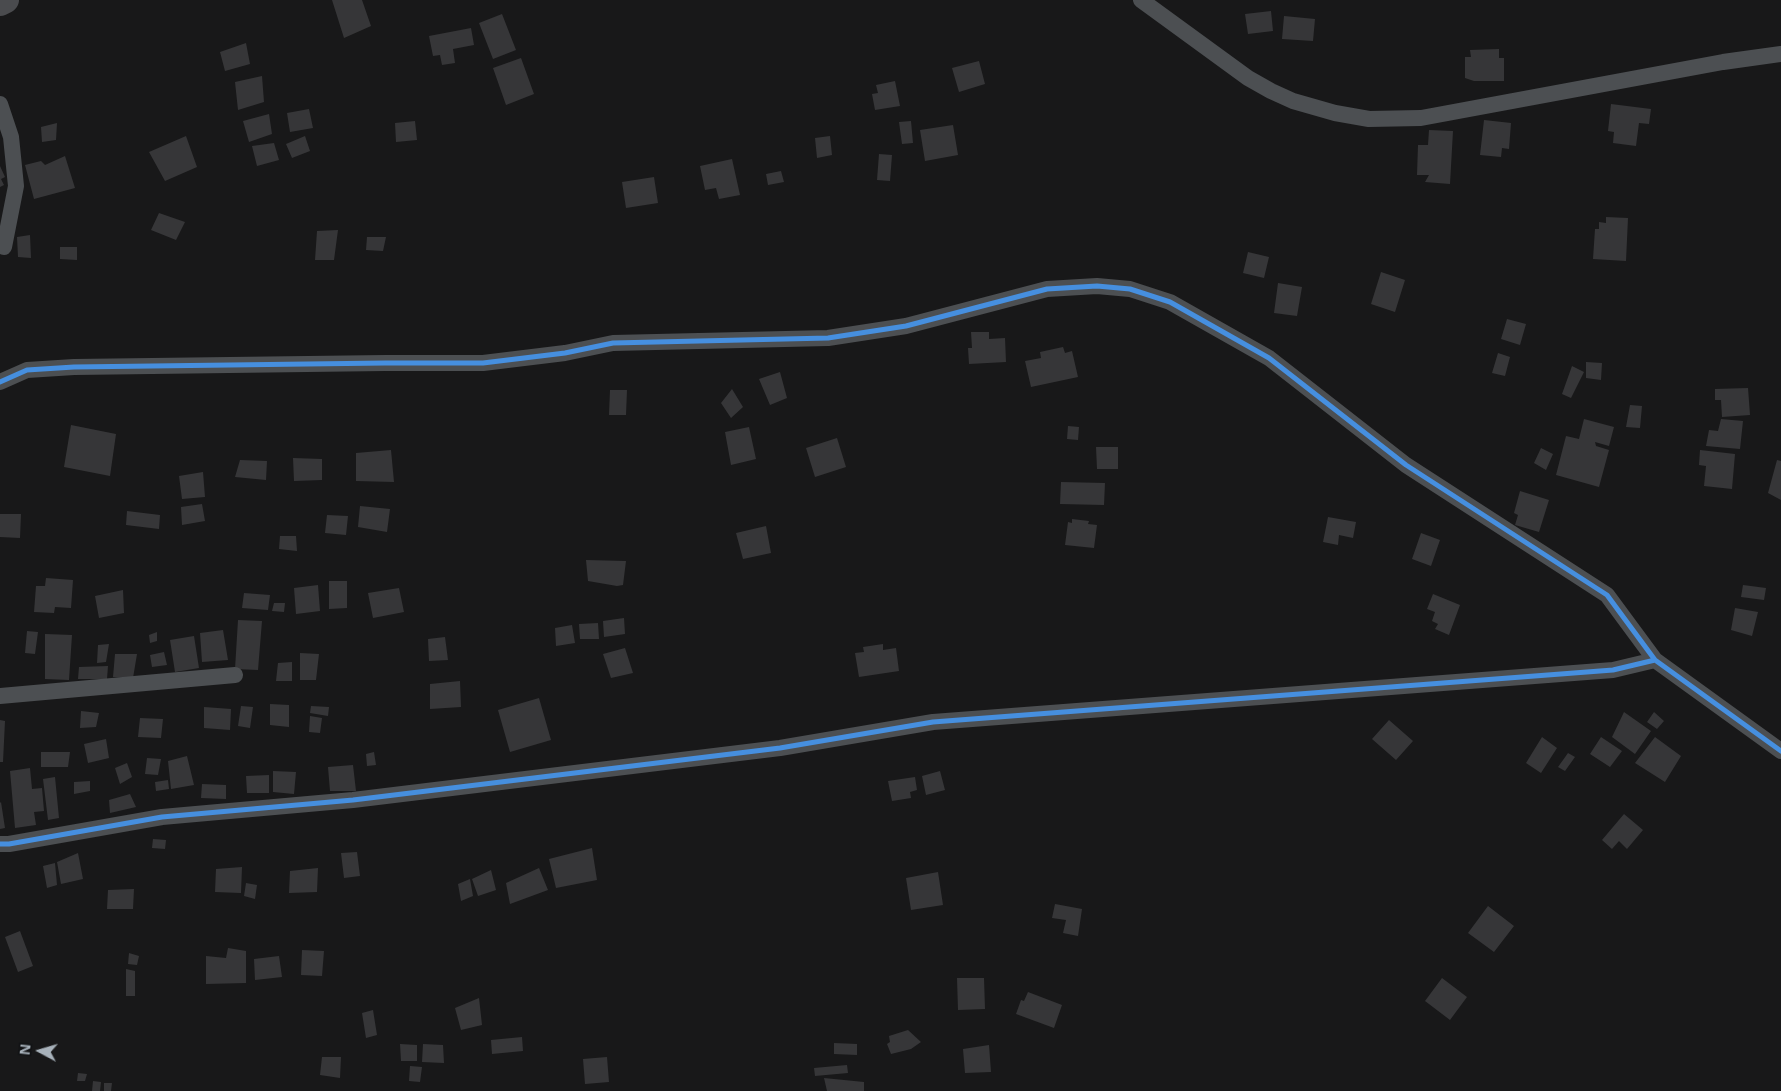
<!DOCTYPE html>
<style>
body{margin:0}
#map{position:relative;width:1781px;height:1091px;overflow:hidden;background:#181819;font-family:"Noto Sans",sans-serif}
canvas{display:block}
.north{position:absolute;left:15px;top:1026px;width:50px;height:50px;-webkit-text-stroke:4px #121315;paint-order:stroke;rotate:276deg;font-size:14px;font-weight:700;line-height:20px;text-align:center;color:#a8b2bb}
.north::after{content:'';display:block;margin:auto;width:18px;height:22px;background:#a8b2bb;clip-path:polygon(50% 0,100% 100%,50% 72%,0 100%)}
</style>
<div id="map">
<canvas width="1781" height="1091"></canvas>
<div class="north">N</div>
</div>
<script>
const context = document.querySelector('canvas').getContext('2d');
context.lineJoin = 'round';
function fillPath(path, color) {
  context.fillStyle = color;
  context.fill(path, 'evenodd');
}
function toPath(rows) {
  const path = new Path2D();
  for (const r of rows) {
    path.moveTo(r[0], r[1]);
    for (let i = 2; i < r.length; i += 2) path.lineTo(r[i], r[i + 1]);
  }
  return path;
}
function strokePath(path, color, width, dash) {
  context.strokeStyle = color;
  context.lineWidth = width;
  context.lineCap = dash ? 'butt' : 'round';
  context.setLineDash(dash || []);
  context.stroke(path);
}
fillPath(toPath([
 [332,0,362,0,371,26,344,38],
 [1271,11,1273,31,1248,34,1245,14],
 [502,14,516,50,493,59,479,23],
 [1284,16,1315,19,1313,41,1282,39],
 [471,28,474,45,453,49,455,63,442,65,440,55,433,56,429,36],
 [246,43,250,64,225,71,220,52],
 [1499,49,1499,58,1504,58,1504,81,1474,81,1465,78,1465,57,1471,57,1470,50],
 [521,58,534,94,506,105,493,68],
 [979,61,985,84,959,92,952,68],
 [262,76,264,102,238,110,235,82],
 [895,81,900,106,875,110,872,94,878,93,876,85],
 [1611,104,1651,109,1649,124,1639,123,1636,146,1613,143,1614,132,1608,131],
 [309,109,313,128,290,132,287,113],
 [269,114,272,134,249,142,243,121],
 [1484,120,1511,123,1509,149,1502,148,1501,157,1480,155],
 [415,121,417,140,396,142,395,123],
 [911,121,913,143,902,144,899,122],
 [57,123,56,140,42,142,41,127],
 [953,125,958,155,925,161,920,130],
 [1429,130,1453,131,1450,184,1425,182,1429,175,1417,175,1418,145,1428,145],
 [186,136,197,167,165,181,149,152],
 [305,136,310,151,292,158,286,144],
 [830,136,832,155,817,158,815,138],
 [274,143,279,160,257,166,252,146],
 [879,154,892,155,890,181,877,180],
 [65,156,75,188,34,199,25,165,41,161,45,165],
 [732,159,740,195,719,199,716,188,705,190,700,166],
 [0,166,5,177,1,179,4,185,0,187],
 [781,171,784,182,768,185,766,174],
 [654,177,658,203,626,208,622,182],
 [159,213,185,222,176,240,151,230],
 [1606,217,1628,218,1626,261,1593,259,1595,229,1599,229,1599,222,1606,223],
 [338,230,334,260,315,260,317,231],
 [30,235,31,258,18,257,17,237],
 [367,237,386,237,383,251,366,250],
 [60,247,77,247,77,260,60,259],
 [1248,252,1269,257,1264,278,1243,273],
 [1381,272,1405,280,1395,312,1371,304],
 [1278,283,1302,287,1297,316,1274,313],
 [1507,319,1526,324,1520,345,1501,339],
 [971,332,989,332,989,339,1005,338,1006,362,969,364,968,348,972,348],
 [1063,347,1065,353,1072,351,1078,377,1031,387,1025,361,1041,358,1040,352],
 [1498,353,1510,357,1505,376,1492,373],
 [1586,362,1602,363,1601,380,1586,378],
 [1572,366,1584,372,1571,398,1562,394],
 [780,372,787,398,770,405,759,379],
 [1748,388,1750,415,1722,417,1721,400,1715,400,1715,389],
 [732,389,743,407,731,418,721,403],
 [610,390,627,390,626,415,609,415],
 [1630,405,1642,406,1640,428,1626,427],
 [1584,419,1614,427,1609,446,1595,442,1596,446,1609,450,1599,487,1556,475,1566,436,1579,439],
 [1721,419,1743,421,1740,449,1706,446,1709,430,1718,431],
 [71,425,116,434,110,476,64,467],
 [1068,426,1079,427,1078,440,1067,439],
 [749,427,756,459,731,465,725,432],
 [837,438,846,467,815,477,806,448],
 [1096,447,1118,447,1118,469,1097,469],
 [1541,448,1553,454,1546,470,1534,463],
 [391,450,394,482,356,481,356,453],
 [1700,450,1735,454,1732,489,1704,486,1706,466,1699,465],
 [293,458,322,459,322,480,294,481],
 [240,460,267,461,266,480,235,477],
 [1777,460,1781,461,1781,500,1768,493],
 [203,472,205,497,182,499,179,476],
 [1061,482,1105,483,1104,505,1060,504],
 [1520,491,1549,500,1539,532,1515,525,1518,515,1514,513],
 [202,504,205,521,182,525,181,507],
 [360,506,390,509,387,532,358,527],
 [127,511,160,515,159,529,126,525],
 [0,514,21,514,20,538,0,537],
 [327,515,348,516,346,535,325,533],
 [1328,517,1356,522,1353,538,1339,535,1338,545,1323,542],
 [1072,519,1089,521,1088,524,1097,525,1094,548,1065,545,1068,522,1072,523],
 [766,526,771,553,743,559,736,533],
 [1421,533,1440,540,1431,566,1412,559],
 [280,536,296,536,297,551,279,549],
 [586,560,626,561,623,585,617,586,588,581],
 [46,578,73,580,71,608,55,607,54,613,34,612,36,586,45,586],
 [329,581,347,581,347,608,329,609],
 [318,585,320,611,296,614,294,588],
 [1743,585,1766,588,1764,600,1741,597],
 [399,588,404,612,373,618,368,593],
 [123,590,124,613,99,618,95,596],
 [244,593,270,595,268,610,242,608],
 [1433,594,1460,605,1449,635,1435,629,1438,624,1432,621,1435,612,1427,609],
 [274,603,285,603,284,612,272,611],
 [1735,608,1758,612,1752,636,1731,630],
 [624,618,625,634,604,637,603,621],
 [238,620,262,621,258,670,235,669],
 [598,623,599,639,580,639,579,624],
 [572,625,575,643,556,646,555,628],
 [223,630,228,660,202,662,200,633],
 [27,631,38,632,35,654,25,653],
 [157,632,157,641,150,643,149,635],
 [45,634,72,635,69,680,45,679],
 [194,636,199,668,175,672,170,640],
 [445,637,448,660,429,661,428,639],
 [109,644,106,662,97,663,98,645],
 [883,644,883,650,896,648,899,671,859,677,855,653,864,652,863,647],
 [625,648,633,673,611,678,603,654],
 [164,652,167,665,152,667,150,655],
 [300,653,319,654,316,680,300,680],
 [115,654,137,654,133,678,113,677],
 [292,662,292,681,276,681,278,663],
 [108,666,107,679,78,679,79,667],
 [460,681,461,707,430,709,430,684],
 [539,698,551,740,510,752,498,710],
 [270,704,289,705,289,727,270,725],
 [241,706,253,707,250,728,238,726],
 [311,706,329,707,328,716,310,713],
 [204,707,231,709,230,730,204,728],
 [81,711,99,713,96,727,80,728],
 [1624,712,1651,731,1635,754,1612,737],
 [1654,712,1664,721,1657,729,1647,722],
 [310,716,322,718,320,733,309,732],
 [140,718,163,719,161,738,138,737],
 [0,720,5,721,3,762,0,762],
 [1389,720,1413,741,1396,760,1372,739],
 [1542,737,1557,748,1541,773,1526,763],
 [1601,737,1622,751,1610,767,1590,754],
 [1655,737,1681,756,1665,782,1635,763],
 [106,739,109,758,88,763,84,744],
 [41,752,70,752,68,767,41,767],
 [374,752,376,765,367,766,366,754],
 [1568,753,1575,757,1565,771,1558,767],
 [187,756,194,785,171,789,168,761],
 [147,758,161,759,158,775,145,774],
 [127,763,132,777,120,784,115,768],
 [353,765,356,791,330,791,328,767],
 [30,768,32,789,42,788,44,811,34,812,36,825,15,828,10,771],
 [273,771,296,772,294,794,273,792],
 [940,771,945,790,926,795,922,776],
 [269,775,269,793,247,793,246,776],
 [55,777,59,818,48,820,43,779],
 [915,777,917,790,910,792,911,798,892,801,888,781],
 [168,780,169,789,156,791,155,782],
 [90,781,90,791,74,794,74,782],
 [202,784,226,785,226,799,201,798],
 [130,794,136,807,110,813,109,800],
 [1,802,5,828,0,829,0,803],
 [1624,814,1643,830,1627,849,1619,841,1612,849,1602,840],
 [153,839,166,840,165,849,152,848],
 [592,848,597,880,556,888,549,859],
 [357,852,360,876,344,878,341,853],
 [78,853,83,879,61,884,57,862],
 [55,863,57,885,47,888,43,866],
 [242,867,241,893,215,892,216,869],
 [318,868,317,892,289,893,290,871],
 [539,868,548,890,510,904,506,883],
 [491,870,496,890,478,896,472,879],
 [938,872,943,905,911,910,906,878],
 [470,879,473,896,461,901,458,884],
 [246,883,257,885,255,899,244,896],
 [134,889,133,909,107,909,108,890],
 [1055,904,1082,909,1078,936,1063,933,1066,920,1052,918],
 [1488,906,1514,926,1494,952,1468,933],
 [20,931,33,966,18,972,5,937],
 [228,948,246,951,246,983,206,984,206,956,226,958],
 [302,950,324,951,322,976,301,975],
 [129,953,139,956,137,965,128,964],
 [279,956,282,977,255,980,254,959],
 [126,969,135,971,135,996,126,996],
 [957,978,984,978,985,1009,958,1010],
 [1442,978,1467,997,1450,1020,1425,1001],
 [1028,992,1062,1005,1054,1028,1016,1014,1021,1000,1024,1001],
 [479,998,482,1025,461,1030,455,1008],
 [373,1010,377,1035,366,1038,362,1013],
 [908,1030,921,1042,911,1049,891,1054,887,1044,890,1042,889,1036],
 [522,1037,523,1051,492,1054,491,1040],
 [834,1043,857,1044,857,1055,834,1054],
 [400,1044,417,1045,417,1061,401,1061],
 [423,1044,443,1045,444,1063,422,1062],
 [989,1045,991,1072,965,1073,963,1049],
 [322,1057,341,1057,340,1078,320,1075],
 [607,1057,609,1082,585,1084,583,1059],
 [847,1065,848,1073,815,1076,814,1068],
 [410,1066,422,1067,420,1082,409,1081],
 [78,1073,87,1074,85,1081,77,1081],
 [824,1078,864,1082,864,1091,827,1091],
 [93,1081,101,1082,100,1091,92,1091],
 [104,1083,112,1083,111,1091,104,1091]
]), '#363638');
strokePath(toPath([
 [1141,0,1248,78,1271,91,1293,101,1335,113,1369,119,1421,118,1723,62,1781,54],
 [0,104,11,137,16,186,4,247],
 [0,382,27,370,74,367,385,363,483,363,565,353,613,343,828,338,906,326,1047,289,1097,286,1130,289,1170,302,1269,358,1406,465,1607,595,1655,660,1781,751],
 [0,696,235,675],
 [0,844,9,844,162,817,353,800,780,748,933,722,1613,670,1655,660]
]), '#4c4f52', 16);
strokePath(toPath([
 [0,3,6,0]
]), '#4a4b4e', 26);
strokePath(toPath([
 [0,382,27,370,74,367,385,363,483,363,565,353,613,343,828,338,906,326,1047,289,1097,286,1130,289,1170,302,1269,358,1406,465,1607,595,1655,660,1781,751],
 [0,844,9,844,162,817,353,800,780,748,933,722,1613,670,1655,660]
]), '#468fdf', 5);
</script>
